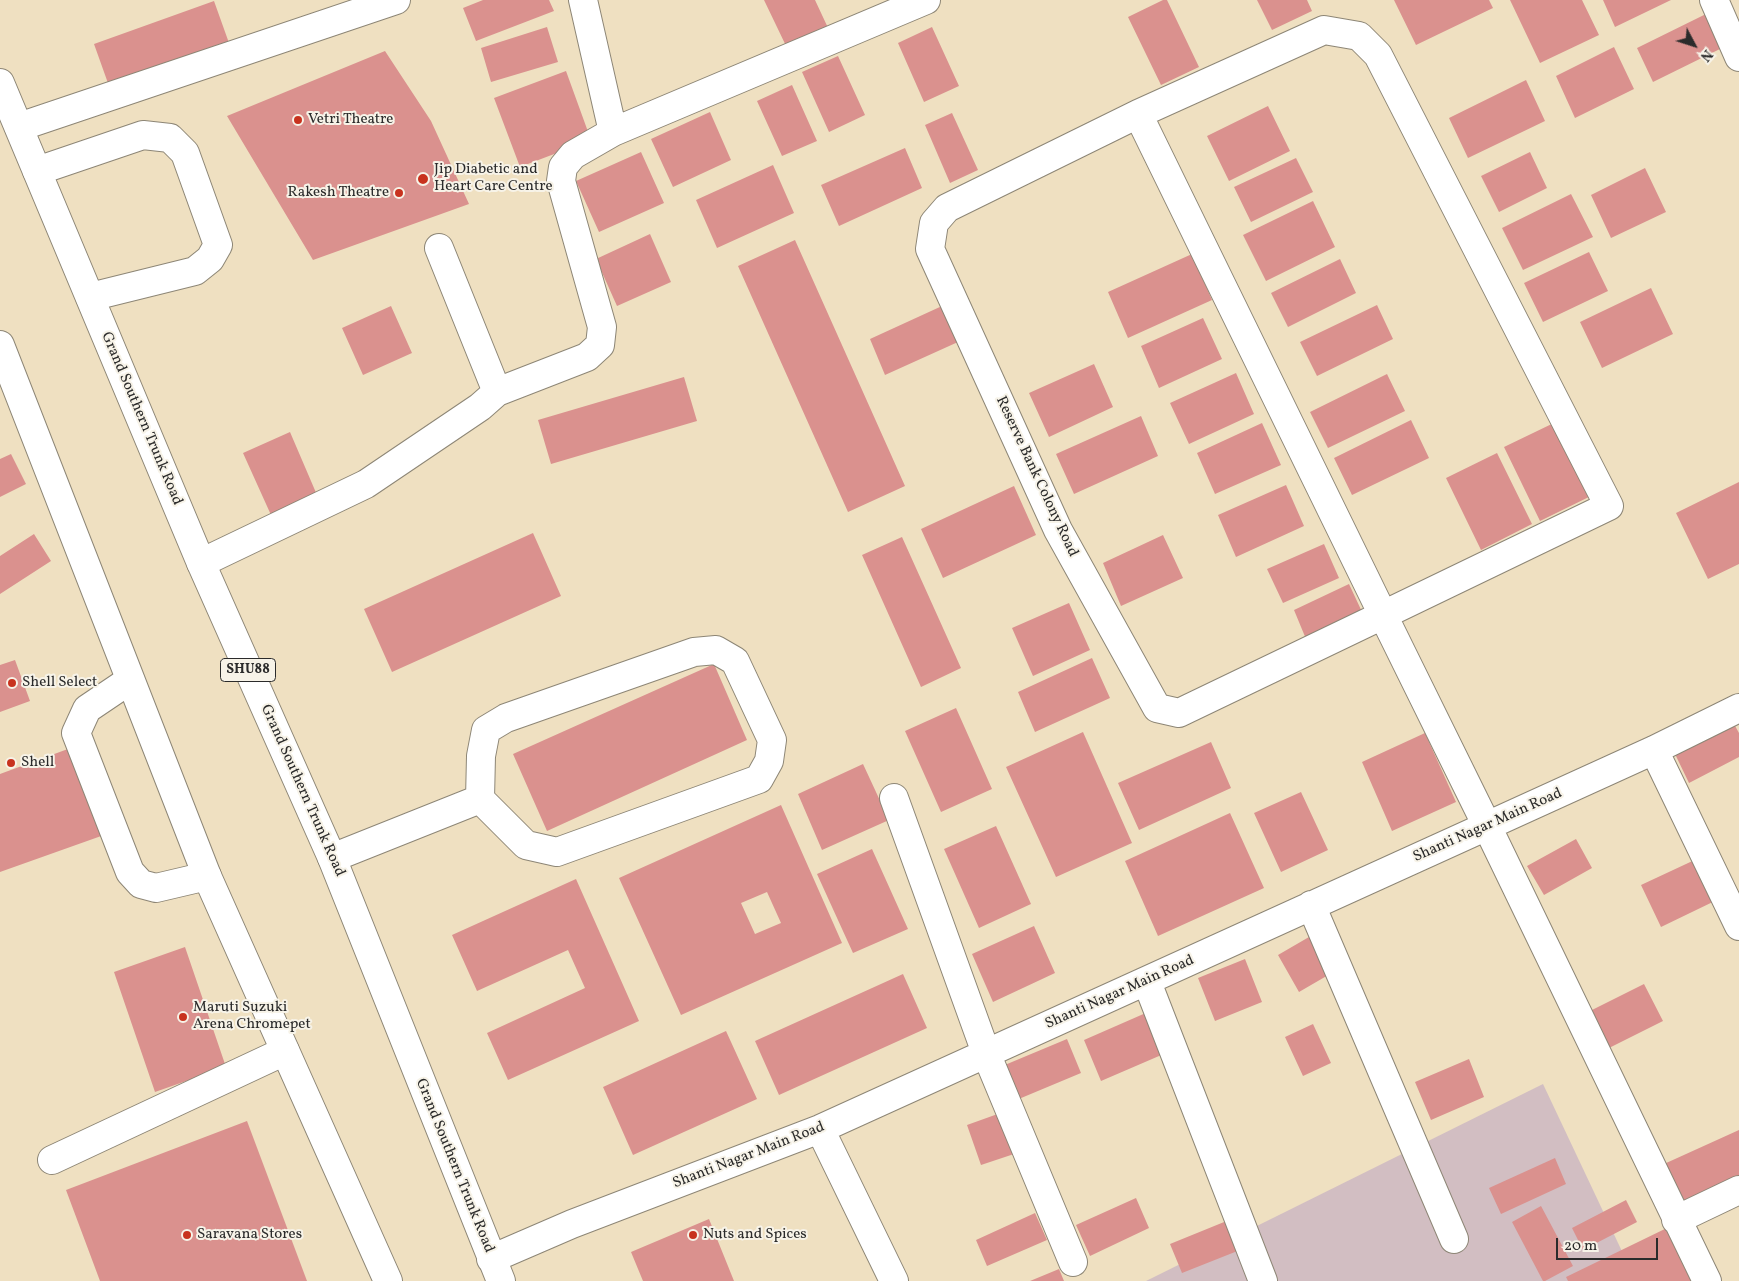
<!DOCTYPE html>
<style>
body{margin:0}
#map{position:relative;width:1739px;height:1281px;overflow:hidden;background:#efe0c1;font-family:Vollkorn,serif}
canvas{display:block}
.north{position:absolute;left:1669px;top:20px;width:50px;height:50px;-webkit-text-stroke:4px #f7f3e8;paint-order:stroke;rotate:130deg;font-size:14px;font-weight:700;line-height:20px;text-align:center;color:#2b2b2b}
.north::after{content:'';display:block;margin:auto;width:18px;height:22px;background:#2b2b2b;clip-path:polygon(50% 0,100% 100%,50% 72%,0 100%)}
.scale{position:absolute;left:1556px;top:1238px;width:102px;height:22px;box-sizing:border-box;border:2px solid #2b2b2b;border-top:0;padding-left:6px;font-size:15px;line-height:18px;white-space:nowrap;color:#2b2b2b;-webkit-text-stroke:4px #f7f3e8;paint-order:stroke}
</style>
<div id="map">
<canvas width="1739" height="1281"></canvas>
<div class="north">N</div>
<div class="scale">20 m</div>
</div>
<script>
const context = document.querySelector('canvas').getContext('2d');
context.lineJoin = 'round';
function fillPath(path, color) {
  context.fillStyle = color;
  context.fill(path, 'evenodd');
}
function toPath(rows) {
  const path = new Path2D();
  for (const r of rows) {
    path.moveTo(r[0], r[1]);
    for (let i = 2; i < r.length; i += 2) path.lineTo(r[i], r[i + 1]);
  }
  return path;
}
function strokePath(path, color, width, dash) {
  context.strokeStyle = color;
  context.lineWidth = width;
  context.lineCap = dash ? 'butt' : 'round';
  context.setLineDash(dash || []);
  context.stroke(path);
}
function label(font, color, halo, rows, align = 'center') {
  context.font = font + ' Vollkorn,serif';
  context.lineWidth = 4;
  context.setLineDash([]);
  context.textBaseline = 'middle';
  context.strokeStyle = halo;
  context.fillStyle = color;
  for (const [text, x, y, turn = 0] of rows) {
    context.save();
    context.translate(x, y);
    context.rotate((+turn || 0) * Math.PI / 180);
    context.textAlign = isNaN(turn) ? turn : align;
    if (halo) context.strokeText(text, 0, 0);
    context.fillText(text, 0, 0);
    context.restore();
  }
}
fillPath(toPath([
 [1543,1084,1636,1281,1146,1281]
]), '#d2bec2');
fillPath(toPath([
 [483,0,549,0,554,11,476,41,463,8],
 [764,0,815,0,829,30,788,50],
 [1163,0,1167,0,1199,67,1161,85,1128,17],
 [1257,0,1307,0,1312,11,1272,30],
 [1394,0,1489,0,1493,8,1416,45],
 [1510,0,1582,0,1599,35,1540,63],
 [1603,0,1671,0,1615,27],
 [214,1,229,43,109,86,94,44],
 [1708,13,1724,47,1653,82,1637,48],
 [547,27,558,62,491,82,481,48],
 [932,27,959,86,924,102,898,43],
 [1614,47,1634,89,1575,118,1556,76],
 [385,51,431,121,469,204,313,260,227,116],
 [838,56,865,115,829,132,802,72],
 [566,71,591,140,520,167,494,98],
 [1526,80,1545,121,1468,158,1449,118],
 [792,85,817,141,782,156,757,101],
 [1268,106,1290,151,1229,181,1207,136],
 [710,112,731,160,673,187,651,139],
 [952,113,978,170,950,183,925,125],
 [905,148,922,188,839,226,821,185],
 [641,152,664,203,599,232,576,181],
 [1530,152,1547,188,1499,212,1481,176],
 [1296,158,1313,192,1251,222,1234,187],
 [773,165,794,213,717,248,696,200],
 [1645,168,1666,212,1611,238,1591,195],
 [1571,194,1593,237,1523,270,1502,228],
 [1313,201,1335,247,1266,281,1243,235],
 [650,234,671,282,617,306,596,259],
 [795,240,905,486,848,512,738,266],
 [1589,252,1608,291,1543,322,1524,283],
 [1192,254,1212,300,1128,338,1108,292],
 [1340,259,1356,293,1288,327,1271,293],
 [1651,288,1673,334,1602,368,1580,322],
 [1377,305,1393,339,1317,376,1300,342],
 [391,306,412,353,363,375,342,328],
 [942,306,958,342,885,375,870,339],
 [1203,318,1222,359,1159,388,1141,346],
 [1094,364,1113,407,1049,437,1029,393],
 [1236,373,1254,414,1189,444,1170,403],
 [1387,374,1405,411,1328,448,1310,412],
 [684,377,697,421,551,464,538,420],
 [1141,416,1158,456,1074,494,1056,454],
 [1411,420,1429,458,1352,495,1334,458],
 [1560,420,1595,494,1540,521,1504,447],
 [1262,423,1281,465,1215,494,1197,453],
 [290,432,317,495,271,515,243,453],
 [1497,453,1532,524,1481,550,1446,478],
 [11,454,26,484,0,497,0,459],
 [1739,482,1739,564,1708,579,1676,513],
 [1286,485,1304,526,1236,557,1218,515],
 [1014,486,1036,535,943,578,921,529],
 [533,533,561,596,392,672,364,609],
 [34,534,51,561,0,594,0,556],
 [1163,535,1183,578,1121,606,1103,563],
 [902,537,961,668,921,687,862,555],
 [1324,544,1339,578,1283,603,1267,569],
 [1349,584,1363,614,1306,639,1294,610],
 [1069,603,1090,650,1033,676,1012,628],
 [1092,658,1110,698,1035,732,1018,692],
 [15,660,30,701,0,712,0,665],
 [714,664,747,740,547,831,513,754],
 [956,708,992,789,941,812,905,731],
 [1734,724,1739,733,1739,757,1689,783,1675,754],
 [1083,732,1132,843,1056,877,1006,767],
 [1425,733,1456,802,1392,831,1362,762],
 [1211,742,1231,788,1139,830,1118,783],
 [76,746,104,835,0,872,0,774],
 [863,764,889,820,822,850,798,794],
 [1301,792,1328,850,1281,872,1254,813],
 [781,805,842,943,681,1015,619,878],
 [767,892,781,923,755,934,741,903],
 [1230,813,1264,888,1158,936,1125,861],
 [996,826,1031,904,979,928,944,849],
 [1576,839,1592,868,1544,895,1527,866],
 [872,849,908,929,853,953,817,874],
 [1701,857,1721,898,1661,927,1641,885],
 [576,879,639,1021,508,1080,487,1033,585,988,568,950,477,991,452,935],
 [1034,926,1055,973,993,1002,972,954],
 [1309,937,1330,974,1299,992,1278,955],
 [185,947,226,1067,155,1092,114,972],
 [1245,959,1262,1002,1215,1021,1198,978],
 [903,974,927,1028,779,1095,755,1041],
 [1644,984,1663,1021,1607,1049,1588,1012],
 [1148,1012,1166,1053,1101,1081,1084,1040],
 [1313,1024,1331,1063,1303,1076,1285,1037],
 [726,1031,757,1099,633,1155,603,1087],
 [1067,1039,1081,1073,1014,1101,1000,1067],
 [1469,1059,1484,1097,1431,1120,1415,1082],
 [1006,1111,1020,1152,981,1165,967,1125],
 [247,1121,307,1281,100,1281,66,1190],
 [1739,1130,1739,1176,1680,1202,1664,1164],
 [1555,1158,1566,1184,1501,1214,1489,1188],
 [1136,1198,1149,1228,1090,1256,1076,1225],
 [1626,1200,1637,1222,1583,1250,1572,1228],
 [1541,1206,1573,1266,1545,1281,1543,1281,1512,1222],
 [1035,1213,1047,1240,987,1266,976,1240],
 [709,1219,734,1281,643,1281,631,1252],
 [1229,1220,1240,1250,1182,1273,1170,1244],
 [1671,1226,1697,1281,1568,1281,1566,1277],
 [1059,1269,1064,1281,1030,1281]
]), '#da918e');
const minor = toPath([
 [583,0,613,132],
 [1714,0,1739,57],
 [1138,114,947,208,934,223,930,249,1058,530,1157,708,1179,713,1383,615,1609,506,1378,55,1359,36,1324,30,1138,114,1383,615,1487,826,1707,1281],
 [19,127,396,0],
 [37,171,143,135,170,138,185,153,218,245,210,259,195,271,90,297],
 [439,248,497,392],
 [201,563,366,484,480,407,497,392,587,357,600,345,602,327,561,181,563,167,573,155,613,132,926,0],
 [130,680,87,709,76,733,130,872,141,884,156,888,207,876],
 [1654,750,1739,926],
 [894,798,986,1053,1073,1262],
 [332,858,480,799,526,845,557,852,759,779,769,761,772,740,735,661,716,650,694,652,506,718,486,730,481,756,480,799],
 [1311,905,1454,1239],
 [1147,982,1263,1281],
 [820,1129,894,1281],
 [52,1160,285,1051],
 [1676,1220,1739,1190],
 [491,1259,572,1224,820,1129,1487,826,1654,750,1739,708]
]);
const major = toPath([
 [0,83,201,563,332,858,501,1281],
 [0,345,207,876,388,1281]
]);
strokePath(minor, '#8d8676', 30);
strokePath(major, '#8d8676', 30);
strokePath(minor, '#fff', 28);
strokePath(major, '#fff', 28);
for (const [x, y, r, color] of [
 [298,120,5,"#c8321e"],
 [423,179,6,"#c8321e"],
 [399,193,5,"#c8321e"],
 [12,683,5,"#c8321e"],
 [11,763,5,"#c8321e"],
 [183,1017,5,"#c8321e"],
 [187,1235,5,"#c8321e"],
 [693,1235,5,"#c8321e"]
]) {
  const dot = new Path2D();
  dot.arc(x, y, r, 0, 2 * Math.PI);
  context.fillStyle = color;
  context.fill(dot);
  strokePath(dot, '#f7f3e8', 2);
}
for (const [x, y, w] of [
 [248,670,55]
]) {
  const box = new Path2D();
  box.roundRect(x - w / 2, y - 11.5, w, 23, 4);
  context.fillStyle = '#f7f3e8';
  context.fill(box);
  strokePath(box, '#2b2b2b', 1);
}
label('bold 14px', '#2b2b2b', null, [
 ["SHU88",248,670]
]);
label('15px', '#2b2b2b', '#f7f3e8', [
 ["Vetri Theatre",308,120],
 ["Jip Diabetic and",434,170],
 ["Heart Care Centre",434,187],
 ["Rakesh Theatre",389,193,"right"],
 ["Shell Select",22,683],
 ["Shell",21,763],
 ["Maruti Suzuki",193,1008],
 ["Arena Chromepet",193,1025],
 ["Saravana Stores",197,1235],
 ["Nuts and Spices",703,1235]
], 'left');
label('15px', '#2b2b2b', '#f7f3e8', [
 ["Grand Southern Trunk Road",141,419,67],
 ["Reserve Bank Colony Road",1036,477,65],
 ["Grand Southern Trunk Road",302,791,66],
 ["Shanti Nagar Main Road",1488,826,-24],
 ["Shanti Nagar Main Road",1120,993,-24],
 ["Shanti Nagar Main Road",749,1156,-21],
 ["Grand Southern Trunk Road",454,1166,68]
]);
</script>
